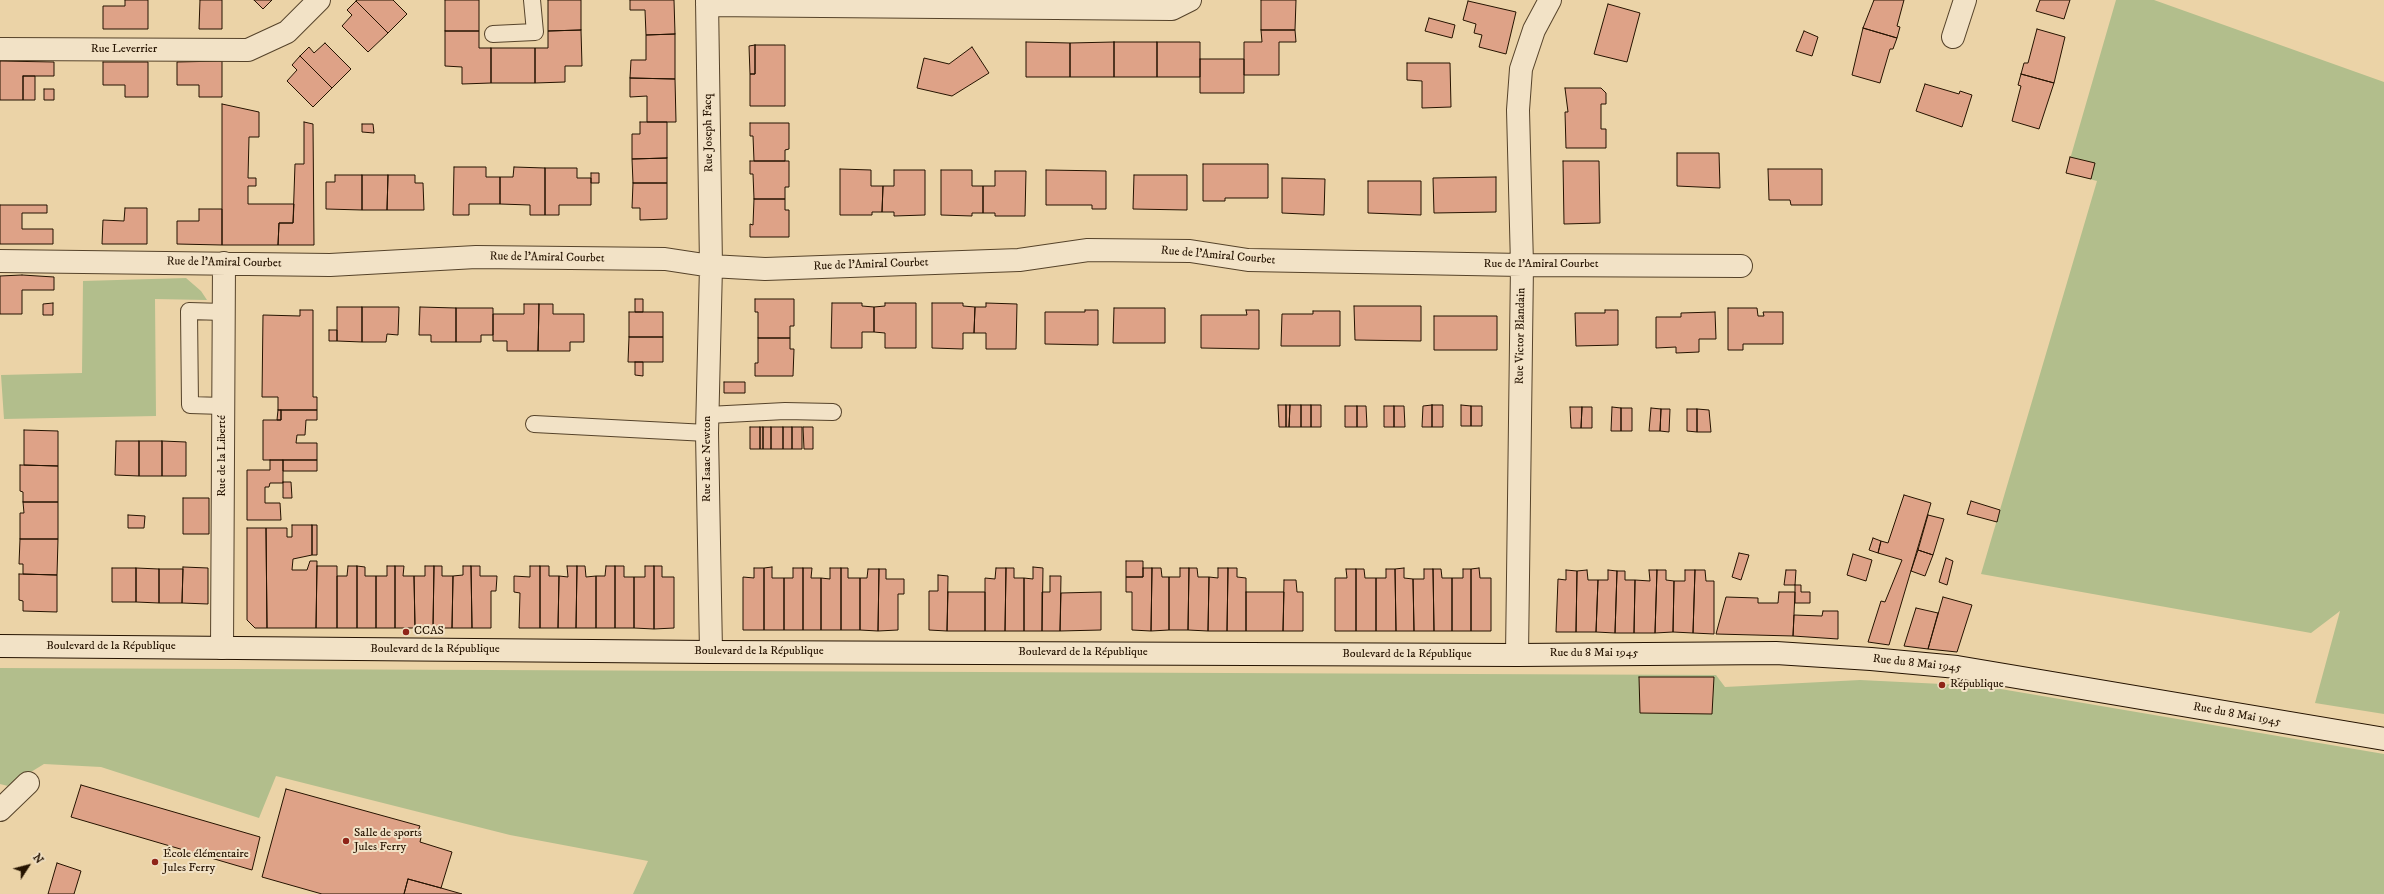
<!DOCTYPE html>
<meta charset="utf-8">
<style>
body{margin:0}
#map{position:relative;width:2384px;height:894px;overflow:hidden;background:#ebd3a7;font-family:"IM FELL DW Pica",serif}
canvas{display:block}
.north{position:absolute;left:8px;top:846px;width:40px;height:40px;-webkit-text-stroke:3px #f2e2c6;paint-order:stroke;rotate:54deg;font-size:11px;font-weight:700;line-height:16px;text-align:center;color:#251300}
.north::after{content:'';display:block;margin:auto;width:14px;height:18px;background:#251300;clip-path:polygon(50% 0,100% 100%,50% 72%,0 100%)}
</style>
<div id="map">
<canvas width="2384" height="894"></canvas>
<div class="north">N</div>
</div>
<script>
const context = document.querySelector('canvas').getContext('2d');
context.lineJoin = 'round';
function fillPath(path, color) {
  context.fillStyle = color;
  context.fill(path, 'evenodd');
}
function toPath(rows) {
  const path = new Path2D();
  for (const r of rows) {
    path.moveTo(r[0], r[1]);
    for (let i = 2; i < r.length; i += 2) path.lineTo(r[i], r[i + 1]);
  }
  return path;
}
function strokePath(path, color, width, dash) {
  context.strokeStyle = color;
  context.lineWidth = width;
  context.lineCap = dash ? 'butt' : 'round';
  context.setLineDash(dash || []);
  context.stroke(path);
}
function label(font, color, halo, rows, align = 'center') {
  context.font = font + ' "IM FELL DW Pica",serif';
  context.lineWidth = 4;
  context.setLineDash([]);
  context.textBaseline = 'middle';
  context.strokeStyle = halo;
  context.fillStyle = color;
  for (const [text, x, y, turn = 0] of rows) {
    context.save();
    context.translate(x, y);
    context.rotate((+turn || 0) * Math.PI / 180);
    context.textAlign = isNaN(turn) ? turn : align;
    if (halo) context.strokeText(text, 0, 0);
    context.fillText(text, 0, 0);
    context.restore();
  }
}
fillPath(toPath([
 [2116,0,2154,0,2384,82,2384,714,2315,703,2340,611,2311,633,1981,574,2097,181,2066,173],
 [186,278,201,291,207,300,155,299,156,416,4,419,1,375,82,373,83,281],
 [0,668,1716,675,1725,687,1860,680,1983,686,2384,754,2384,894,633,894,648,861,510,835,276,776,259,818,101,767,44,764,8,786,0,784]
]), '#b2be8c');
const building = toPath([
 [125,0,148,0,148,29,103,29,103,6,125,6,125,0],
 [200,0,222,0,222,29,199,29,200,0],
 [254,0,272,0,263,9,254,0],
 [357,0,393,0,407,14,388,33,356,1,357,0],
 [445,0,479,0,479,31,445,31,445,0],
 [548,0,581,0,581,30,548,31,548,0],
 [630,0,674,0,675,34,646,35,645,10,630,10,630,0],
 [1261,0,1296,0,1295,30,1261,30,1261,0],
 [1874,0,1904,0,1897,26,1900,27,1897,38,1863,28,1874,0],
 [2040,0,2070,0,2064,19,2036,11,2040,0],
 [356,1,388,33,368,52,342,26,352,15,347,10,356,1],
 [1468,1,1516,12,1506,54,1479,47,1482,35,1474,33,1476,24,1463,20,1468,1],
 [1608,4,1640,13,1627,62,1594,54,1608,4],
 [1429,18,1455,25,1452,38,1425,31,1429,18],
 [1863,28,1897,38,1893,49,1890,49,1880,83,1852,75,1863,28],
 [2037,29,2065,37,2054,83,2021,74,2024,63,2028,63,2037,29],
 [581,30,582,66,565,66,565,82,535,83,535,48,548,48,548,31,581,30],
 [1261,30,1295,30,1296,42,1279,42,1279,75,1244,75,1244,42,1262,42,1261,30],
 [445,31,479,31,479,48,491,48,491,83,462,84,462,67,445,66,445,31],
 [1804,31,1818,37,1812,56,1796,51,1804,31],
 [675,34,675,79,630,78,631,60,646,60,646,35,675,34],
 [1026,42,1070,43,1070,77,1026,77,1026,42],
 [1114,42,1114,77,1070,77,1070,43,1114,42],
 [1114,42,1157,42,1157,77,1114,77,1114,42],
 [1157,42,1200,42,1200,77,1157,77,1157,42],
 [325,43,351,69,332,88,300,56,309,47,314,53,325,43],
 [755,45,785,45,785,106,750,106,750,74,755,74,755,45],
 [755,45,755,74,750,74,749,46,755,45],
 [972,47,989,73,952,96,917,88,924,58,949,64,972,47],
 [491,48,535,48,535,83,491,83,491,48],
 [300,56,332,88,313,107,287,81,297,70,292,65,300,56],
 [1200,59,1244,59,1244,93,1200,93,1200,59],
 [0,61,54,62,54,76,23,76,23,100,0,100,0,61],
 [222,61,222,97,199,97,199,85,177,85,177,62,222,61],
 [103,62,148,62,148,97,125,97,125,85,103,85,103,62],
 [1407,63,1450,63,1451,107,1422,108,1422,81,1407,80,1407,63],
 [2021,74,2054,83,2039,129,2012,121,2021,86,2018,85,2021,74],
 [23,76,35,76,35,100,23,100,23,76],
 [630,78,675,79,676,122,647,122,647,96,630,97,630,78],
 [1925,84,1959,94,1960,91,1972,95,1962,127,1916,111,1925,84],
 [1565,88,1601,88,1606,93,1606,104,1601,104,1601,129,1606,129,1606,148,1566,148,1565,112,1568,112,1565,88],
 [44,89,54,89,54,100,44,100,44,89],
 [222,104,259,112,259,137,249,137,248,178,256,178,256,186,248,186,248,204,294,204,293,223,279,223,278,245,222,245,222,104],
 [304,122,313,124,314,245,278,245,279,223,293,223,295,164,304,164,304,122],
 [640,122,667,122,667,158,632,159,632,134,640,134,640,122],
 [750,123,789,123,789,149,785,150,785,161,754,161,753,136,750,136,750,123],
 [362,124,373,124,374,133,362,132,362,124],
 [1677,153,1719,153,1720,188,1677,186,1677,153],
 [2070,157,2095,163,2091,179,2066,173,2070,157],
 [667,158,667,183,633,183,632,159,667,158],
 [750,161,789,161,789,187,785,187,785,199,754,199,753,174,750,174,750,161],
 [1563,161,1599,161,1600,223,1564,224,1563,161],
 [1203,164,1268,164,1268,198,1225,198,1225,201,1203,201,1203,164],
 [454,167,486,167,486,177,500,177,500,204,469,204,469,215,453,215,454,167],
 [514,167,545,168,545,215,530,215,530,205,500,204,500,177,513,177,514,167],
 [545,168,577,168,577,178,591,178,591,205,559,205,559,215,545,215,545,168],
 [840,169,871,170,871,186,883,186,882,212,872,212,872,215,840,215,840,169],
 [1768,169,1822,169,1822,205,1791,205,1790,200,1769,200,1768,169],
 [894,170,925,170,925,215,894,216,894,212,882,212,883,186,894,186,894,170],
 [941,170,972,170,972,186,983,186,983,213,972,213,972,216,941,215,941,170],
 [1046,170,1106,171,1106,209,1092,209,1092,205,1046,205,1046,170],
 [995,171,1026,171,1025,216,995,216,995,213,983,213,983,186,995,186,995,171],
 [591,173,599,173,599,183,591,183,591,173],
 [335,175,362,175,362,210,326,209,326,182,335,182,335,175],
 [362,175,388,175,387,210,362,210,362,175],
 [388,175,415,175,415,183,423,183,424,210,387,210,388,175],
 [1134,175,1187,175,1187,210,1133,209,1134,175],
 [1496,177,1496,212,1434,213,1433,178,1496,177],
 [1282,178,1325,179,1324,215,1282,213,1282,178],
 [1368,181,1421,181,1421,215,1368,213,1368,181],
 [633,183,667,183,667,219,640,220,640,208,632,208,633,183],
 [754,199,785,199,785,210,789,210,789,237,750,237,750,224,753,225,754,199],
 [0,205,47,205,47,213,22,213,22,229,53,229,53,244,0,244,0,205],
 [125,208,147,208,147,244,102,244,103,220,124,221,125,208],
 [199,209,222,209,222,245,177,244,177,221,199,221,199,209],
 [22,275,54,277,54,290,22,290,22,314,0,314,0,276,22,275],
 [635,299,643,299,643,312,635,312,635,299],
 [755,299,794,299,794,326,790,326,790,338,758,338,758,312,755,312,755,299],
 [53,303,53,315,43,315,43,304,53,303],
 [832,303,862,303,862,306,874,307,874,332,862,332,862,348,831,348,832,303],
 [885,303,916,303,916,348,885,348,885,333,874,332,874,307,885,306,885,303],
 [932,303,963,303,963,306,975,307,974,333,963,333,963,349,932,348,932,303],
 [986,303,1017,304,1016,349,986,349,986,333,974,333,975,307,986,307,986,303],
 [524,304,539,304,538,351,507,351,507,341,493,341,493,314,524,314,524,304],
 [539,304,553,304,553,314,584,314,584,342,570,342,570,351,538,351,539,304],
 [1354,306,1421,306,1421,341,1355,340,1354,306],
 [337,307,362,307,362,342,337,341,337,307],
 [362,307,399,307,398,335,387,334,386,342,362,342,362,307],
 [420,307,456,308,456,342,431,342,431,335,419,335,420,307],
 [456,308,493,308,493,335,481,335,481,342,456,342,456,308],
 [1114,308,1165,308,1165,343,1113,343,1114,308],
 [1728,308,1757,308,1758,316,1764,316,1763,312,1783,312,1783,344,1743,344,1743,350,1728,350,1728,308],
 [300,310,313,310,313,397,317,397,317,410,278,410,278,397,262,397,263,315,300,316,300,310],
 [1085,310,1098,310,1098,345,1045,344,1045,312,1085,312,1085,310],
 [1246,310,1259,310,1259,349,1201,348,1201,315,1247,315,1246,310],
 [1605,310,1618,310,1618,345,1576,346,1575,313,1605,313,1605,310],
 [1313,311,1340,311,1340,346,1281,346,1282,314,1313,314,1313,311],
 [629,312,663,312,663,337,629,337,629,312],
 [1715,312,1716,339,1699,339,1699,352,1676,353,1676,347,1656,348,1656,317,1681,317,1681,313,1715,312],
 [1434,316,1497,316,1497,350,1434,350,1434,316],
 [329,330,337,330,337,341,329,341,329,330],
 [629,337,663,337,663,362,628,362,629,337],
 [758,338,790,338,790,349,794,349,793,376,755,376,755,363,758,363,758,338],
 [635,362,643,362,643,376,635,375,635,362],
 [724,382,745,382,745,393,724,393,724,382],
 [1278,405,1286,405,1286,427,1279,427,1278,405],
 [1286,405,1290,405,1289,427,1286,427,1286,405],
 [1290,405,1301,405,1301,427,1289,427,1290,405],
 [1301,405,1311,405,1311,427,1301,427,1301,405],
 [1311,405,1321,405,1321,427,1311,427,1311,405],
 [1432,405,1443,405,1443,427,1432,427,1432,405],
 [1432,405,1432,427,1422,427,1423,406,1432,405],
 [1461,405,1471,406,1471,426,1461,426,1461,405],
 [1345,406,1357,406,1357,427,1345,427,1345,406],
 [1357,406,1366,406,1367,427,1357,427,1357,406],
 [1384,406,1394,406,1394,427,1384,427,1384,406],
 [1394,406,1404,406,1405,427,1394,427,1394,406],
 [1471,406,1482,406,1482,426,1471,426,1471,406],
 [1570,407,1582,407,1581,428,1571,428,1570,407],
 [1582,407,1592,407,1592,428,1581,428,1582,407],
 [1612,407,1621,408,1621,431,1611,431,1612,407],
 [1621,408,1632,408,1632,431,1621,431,1621,408],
 [1651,408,1661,409,1660,431,1649,431,1651,408],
 [1661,409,1670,409,1669,432,1660,431,1661,409],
 [1687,409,1697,409,1697,432,1687,431,1687,409],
 [1697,409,1709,410,1711,432,1697,432,1697,409],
 [278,410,281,410,281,420,277,420,278,410],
 [281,410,317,410,317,420,306,420,305,435,297,435,296,443,317,443,317,460,263,460,263,420,281,420,281,410],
 [750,427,760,427,760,449,750,449,750,427],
 [760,427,763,427,763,449,760,449,760,427],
 [763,427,771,427,771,449,763,449,763,427],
 [771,427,783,427,783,449,771,449,771,427],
 [783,427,792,427,792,449,783,449,783,427],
 [792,427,802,427,802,449,792,449,792,427],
 [803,427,813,427,813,449,804,449,803,427],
 [24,430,58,431,58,466,24,465,24,430],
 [116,441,139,441,139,476,115,475,116,441],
 [139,441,162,441,162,476,139,476,139,441],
 [162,441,186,442,186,476,162,476,162,441],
 [270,460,283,460,283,483,270,483,269,487,265,487,265,503,280,503,281,520,247,520,247,470,270,470,270,460],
 [283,460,317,460,317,471,283,471,283,460],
 [20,465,58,466,58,502,23,502,23,492,20,491,20,465],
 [283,482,291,482,292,498,283,498,283,482],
 [1904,495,1931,503,1889,645,1868,642,1881,601,1885,602,1902,560,1878,553,1881,541,1888,543,1904,495],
 [183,498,209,498,209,534,183,534,183,498],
 [1971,501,2000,510,1997,522,1967,514,1971,501],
 [23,502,58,502,58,539,20,539,20,513,24,513,23,502],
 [128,515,145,516,144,528,128,528,128,515],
 [1928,515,1944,519,1933,555,1918,550,1928,515],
 [292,525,312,525,312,555,293,559,292,570,307,570,310,561,317,561,316,628,267,628,266,528,287,528,287,537,292,537,292,525],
 [312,525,317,525,317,555,312,555,312,525],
 [247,528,266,528,267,628,255,628,247,620,247,528],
 [1873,538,1881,541,1878,553,1869,550,1873,538],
 [20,539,58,539,57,575,23,574,23,564,19,564,20,539],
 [1918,550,1933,555,1925,576,1911,571,1918,550],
 [1739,553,1749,555,1741,580,1732,577,1739,553],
 [1853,554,1872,560,1866,581,1847,575,1853,554],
 [1946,558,1953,561,1947,585,1939,582,1946,558],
 [1126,561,1143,561,1143,577,1126,577,1126,561],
 [317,566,337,566,337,628,316,628,317,566],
 [348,566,357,566,357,628,337,628,337,576,347,576,348,566],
 [357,566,365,567,365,576,376,576,376,628,357,628,357,566],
 [387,566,395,566,395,628,376,628,376,576,387,576,387,566],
 [395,566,404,566,403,576,414,576,415,628,395,628,395,566],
 [425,566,434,566,433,628,415,628,414,576,425,576,425,566],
 [434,566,442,566,442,576,453,576,452,628,433,628,434,566],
 [463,566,471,566,472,628,452,628,453,576,463,575,463,566],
 [471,566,480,566,480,576,497,576,496,591,491,591,491,628,472,628,471,566],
 [530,566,540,566,540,628,519,628,520,593,514,592,514,576,530,577,530,566],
 [540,566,549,566,549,576,559,576,558,628,540,628,540,566],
 [567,566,577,566,576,628,558,628,559,576,568,577,567,566],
 [577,566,585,566,586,577,596,576,596,628,576,628,577,566],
 [606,566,615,566,615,628,596,628,596,576,605,576,606,566],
 [615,566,624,566,624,577,634,577,634,628,615,628,615,566],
 [645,566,654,566,654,629,634,628,634,577,645,577,645,566],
 [654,566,662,566,662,577,674,577,674,628,654,629,654,566],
 [183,567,208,568,208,604,182,603,183,567],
 [772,567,772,578,784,578,784,630,764,630,764,568,772,567],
 [1033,567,1043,568,1042,631,1024,631,1024,578,1033,579,1033,567],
 [112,568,136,568,136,602,112,602,112,568],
 [136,568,159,569,159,603,136,602,136,568],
 [754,568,764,568,764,630,743,630,743,577,754,578,754,568],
 [793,568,803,568,803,630,784,630,784,578,793,578,793,568],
 [803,568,812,568,811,578,821,578,821,630,803,630,803,568],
 [830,568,841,568,841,630,821,630,821,578,830,579,830,568],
 [841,568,848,568,848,578,860,578,860,630,841,630,841,568],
 [996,568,1006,568,1005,631,985,631,985,578,995,579,996,568],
 [1006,568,1014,568,1014,578,1024,578,1024,631,1005,631,1006,568],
 [1143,568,1152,568,1151,631,1132,630,1132,592,1126,592,1126,577,1143,577,1143,568],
 [1152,568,1161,568,1162,577,1169,577,1169,630,1151,631,1152,568],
 [1180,568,1189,568,1188,630,1169,630,1169,577,1180,577,1180,568],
 [1189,568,1197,568,1198,577,1209,577,1208,631,1188,630,1189,568],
 [1218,568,1228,568,1227,631,1208,631,1209,577,1218,578,1218,568],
 [1228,568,1237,568,1237,577,1246,578,1246,631,1227,631,1228,568],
 [1404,568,1404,578,1413,579,1414,631,1396,631,1395,569,1404,568],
 [1479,568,1480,578,1491,578,1491,631,1471,631,1471,569,1479,568],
 [159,569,183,569,182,603,159,603,159,569],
 [868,569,879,569,878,631,860,630,860,578,867,578,868,569],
 [879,569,886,569,886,579,904,579,904,594,898,594,898,630,878,631,879,569],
 [1346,569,1356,569,1356,631,1335,631,1335,578,1347,578,1346,569],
 [1356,569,1364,569,1365,578,1376,578,1376,631,1356,631,1356,569],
 [1386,569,1395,569,1396,631,1376,631,1376,578,1386,578,1386,569],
 [1424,569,1433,569,1434,631,1414,631,1413,579,1424,579,1424,569],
 [1433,569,1441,569,1442,578,1452,578,1452,631,1434,631,1433,569],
 [1463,569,1471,569,1471,631,1452,631,1452,578,1463,578,1463,569],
 [1566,570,1577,571,1576,632,1556,632,1558,579,1566,580,1566,570],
 [1587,570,1588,580,1598,580,1596,632,1576,632,1577,571,1587,570],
 [1608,570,1617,571,1615,633,1596,632,1598,580,1608,580,1608,570],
 [1649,570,1657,570,1655,633,1634,633,1635,580,1650,581,1649,570],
 [1657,570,1666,570,1666,580,1674,581,1673,632,1655,633,1657,570],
 [1685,570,1695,570,1693,633,1673,632,1674,581,1685,581,1685,570],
 [1695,570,1705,570,1706,581,1714,581,1714,634,1693,633,1695,570],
 [1786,570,1796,570,1795,585,1784,585,1786,570],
 [1617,571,1625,571,1625,580,1635,580,1634,633,1615,633,1617,571],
 [19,574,57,575,57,612,23,611,23,601,19,600,19,574],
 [938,575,948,576,947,631,929,630,929,591,938,591,938,575],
 [1050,576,1061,576,1060,631,1042,631,1042,592,1050,592,1050,576],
 [1284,580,1296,580,1297,592,1303,592,1303,631,1283,631,1284,580],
 [1795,585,1801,585,1801,592,1810,592,1810,603,1795,603,1795,585],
 [948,592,985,592,985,631,947,631,948,592],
 [1101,592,1101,630,1060,631,1061,593,1101,592],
 [1246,592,1284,592,1283,631,1246,631,1246,592],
 [1779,592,1795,592,1793,636,1716,634,1726,597,1758,598,1758,603,1778,603,1779,592],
 [1943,597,1972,605,1957,652,1928,649,1943,597],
 [1916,608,1938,613,1928,649,1904,646,1916,608],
 [1823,611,1838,611,1838,639,1793,636,1794,615,1822,616,1823,611],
 [1639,677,1714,677,1712,714,1640,713,1639,677],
 [81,785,260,837,252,870,71,817,81,785],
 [286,789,420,826,418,831,422,833,420,842,452,852,441,888,408,879,404,894,322,894,262,877,286,789],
 [57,863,81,871,74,894,48,894,57,863],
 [408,879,441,888,462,894,404,894,408,879]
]);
fillPath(building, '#dea287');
strokePath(building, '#251300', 1);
const lane = toPath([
 [493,34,535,32,532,0],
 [223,406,190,405,189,311,224,312],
 [708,415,785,411,833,412],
 [534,424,707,433]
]);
const street = toPath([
 [707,0,711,266,707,433,711,652],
 [707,5,1172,9,1190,0],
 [1953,37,1965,0],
 [0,49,248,50,287,32,319,0],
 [0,261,330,265,476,257,665,259,711,266,765,269,1019,260,1088,250,1190,251,1248,260,1522,265,1741,266],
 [222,648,224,263],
 [1517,655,1522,265,1518,110,1521,69,1534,30,1550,0],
 [0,810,28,783]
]);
const secondary = toPath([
 [0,646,711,652,1517,655,1776,653,1871,659,1957,667,2384,739]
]);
strokePath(lane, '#56432a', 18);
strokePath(street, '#56432a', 24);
strokePath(secondary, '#251300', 24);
strokePath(lane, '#f2e2c6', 16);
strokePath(street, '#f2e2c6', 22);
strokePath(secondary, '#f2e2c6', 22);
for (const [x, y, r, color] of [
 [406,632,4,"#8f2418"],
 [1942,685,4,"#8f2418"],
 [346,841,4,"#8f2418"],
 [155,862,4,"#8f2418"]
]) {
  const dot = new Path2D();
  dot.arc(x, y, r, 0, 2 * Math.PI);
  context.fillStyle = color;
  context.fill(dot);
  strokePath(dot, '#f2e2c6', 1.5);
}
label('12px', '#251300', '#f2e2c6', [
 ["Rue Leverrier",124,50],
 ["Rue Joseph Facq",709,133,-91],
 ["Rue de l'Amiral Courbet",1218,256,5],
 ["Rue de l'Amiral Courbet",547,258,1],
 ["Rue de l'Amiral Courbet",224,263,1],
 ["Rue de l'Amiral Courbet",871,265,-2],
 ["Rue de l'Amiral Courbet",1541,265],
 ["Rue Victor Blandain",1521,336,-89],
 ["Rue de la Liberté",223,456,-90],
 ["Rue Isaac Newton",708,459,-90],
 ["Boulevard de la République",111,647],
 ["Boulevard de la République",435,650],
 ["Boulevard de la République",759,652],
 ["Boulevard de la République",1083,653],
 ["Rue du 8 Mai 1945",1594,654],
 ["Boulevard de la République",1407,655],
 ["Rue du 8 Mai 1945",1917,664,6],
 ["Rue du 8 Mai 1945",2237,715,10]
]);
label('12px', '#251300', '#f2e2c6', [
 ["CCAS",414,632],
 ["République",1950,685],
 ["Salle de sports",354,834],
 ["Jules Ferry",354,848],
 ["École élémentaire",163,855],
 ["Jules Ferry",163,869]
], 'left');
</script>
